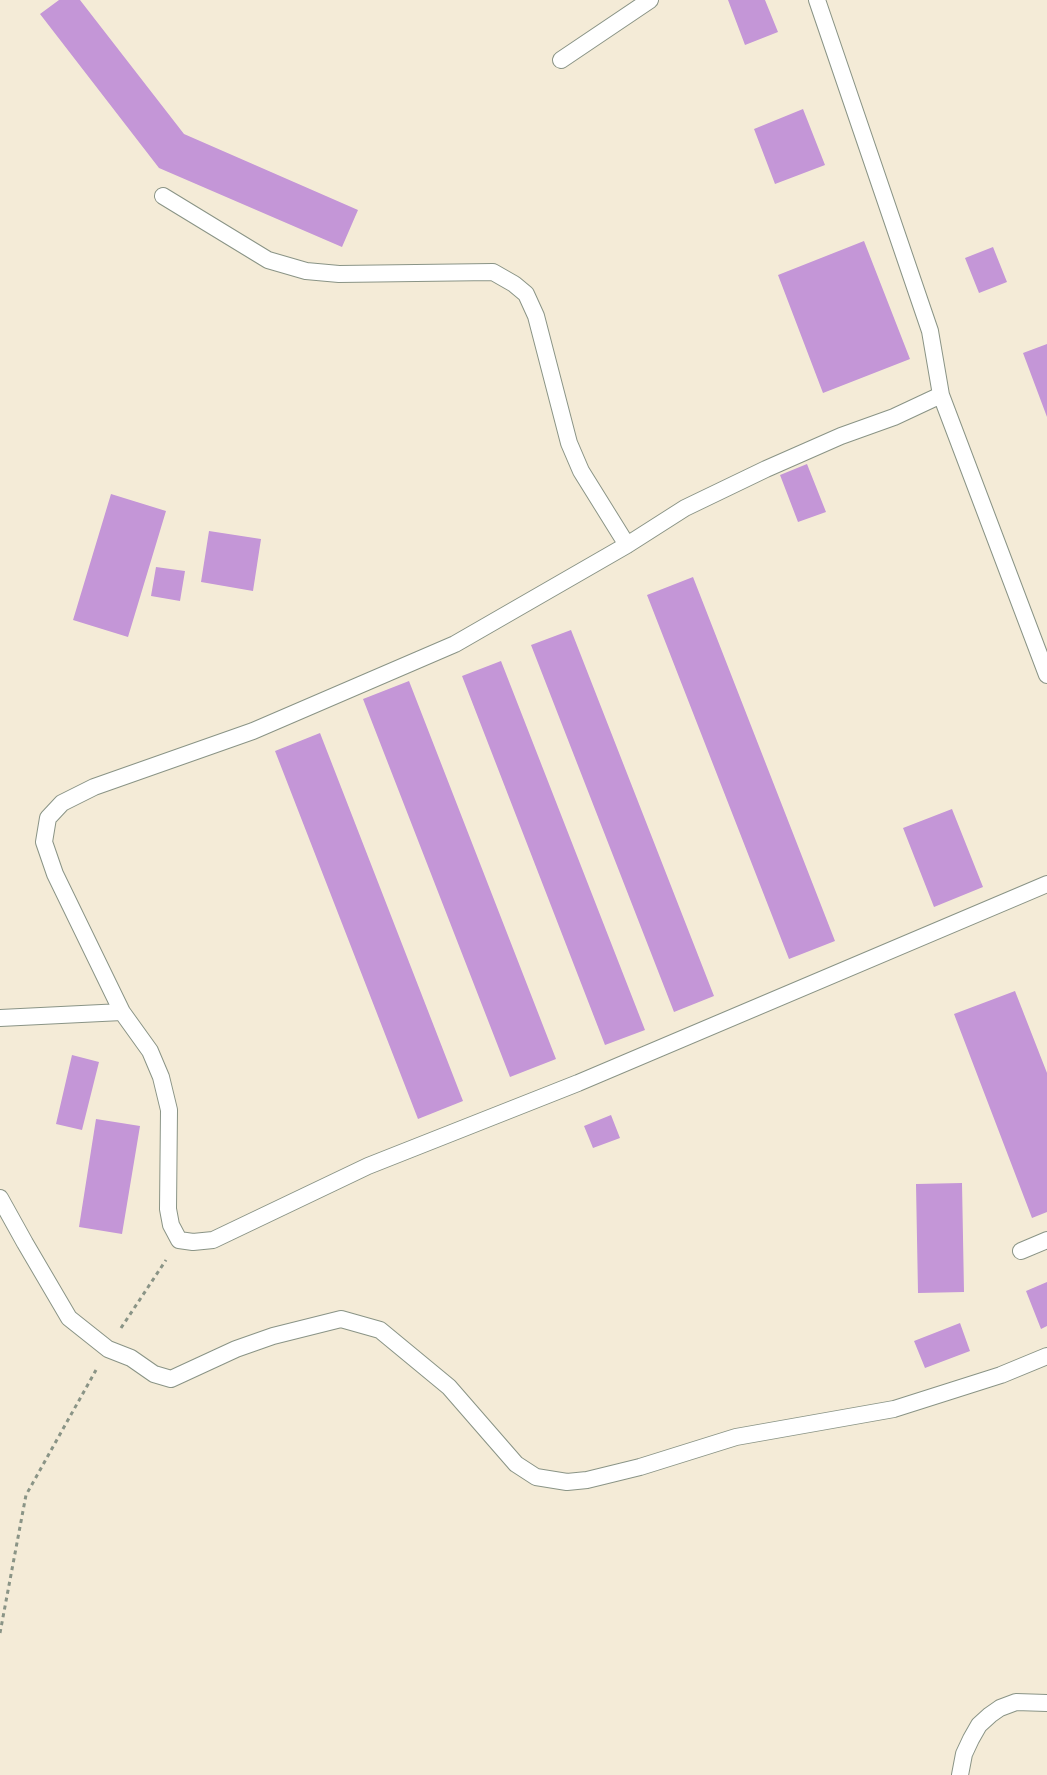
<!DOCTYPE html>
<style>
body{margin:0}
canvas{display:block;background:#f4ebd7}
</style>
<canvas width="1047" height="1775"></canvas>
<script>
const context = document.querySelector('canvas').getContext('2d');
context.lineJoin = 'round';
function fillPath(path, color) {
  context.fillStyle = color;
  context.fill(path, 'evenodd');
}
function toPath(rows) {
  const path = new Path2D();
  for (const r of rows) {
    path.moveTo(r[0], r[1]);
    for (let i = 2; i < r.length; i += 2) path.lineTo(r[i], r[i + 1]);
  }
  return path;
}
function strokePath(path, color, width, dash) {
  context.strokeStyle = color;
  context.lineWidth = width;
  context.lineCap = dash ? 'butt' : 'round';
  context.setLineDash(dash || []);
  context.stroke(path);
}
fillPath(toPath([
 [59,0,80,0,184,134,358,210,342,247,159,168,40,14],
 [728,0,765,0,778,32,745,45],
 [803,109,825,165,775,184,754,129],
 [864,241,910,359,823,393,778,275],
 [993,247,1007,282,979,293,965,258],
 [1047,344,1047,417,1023,353],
 [807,464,826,512,798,522,780,475],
 [111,494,166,511,128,637,73,620],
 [209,531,261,539,253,591,201,582],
 [156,567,185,571,180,601,151,596],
 [693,577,835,941,789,959,647,595],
 [571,630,714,996,674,1012,531,645],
 [501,661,645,1030,605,1045,462,676],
 [409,681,556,1059,510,1077,363,699],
 [320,733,463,1101,418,1119,275,751],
 [952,809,983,887,934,907,903,828],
 [1015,991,1047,1073,1047,1212,1032,1218,954,1014],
 [72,1055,99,1062,82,1130,56,1124],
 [611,1115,620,1138,593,1148,584,1126],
 [96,1119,140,1126,122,1234,79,1227],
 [962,1183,964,1292,918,1293,916,1184],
 [1047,1282,1047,1326,1041,1329,1026,1291],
 [960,1323,970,1351,925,1368,914,1341]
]), '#c496d7');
const service = toPath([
 [817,0,930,331,941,395,894,417,841,436,766,469,685,508,627,545,455,644,253,731,94,787,62,803,48,818,44,842,55,874,122,1012,150,1051,161,1077,169,1110,168,1209,171,1225,179,1240,193,1242,213,1240,368,1166,578,1083,1047,884],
 [561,60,650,0],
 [163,196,268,260,306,271,339,274,493,272,514,284,526,294,536,316,569,443,581,471,627,545],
 [941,395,1047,675],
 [0,1018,122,1012],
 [0,1198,25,1243,69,1318,108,1349,131,1358,154,1374,171,1379,236,1349,273,1336,341,1319,380,1330,449,1387,516,1464,536,1477,567,1482,587,1480,640,1467,736,1437,894,1409,1001,1375,1047,1356],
 [1021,1251,1047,1240],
 [960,1775,964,1754,971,1739,979,1725,990,1715,1000,1708,1016,1702,1047,1703]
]);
strokePath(service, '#8a9486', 18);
strokePath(toPath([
 [121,1328,166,1260],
 [0,1633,26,1495,96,1370]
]), '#8a9486', 3, [4, 4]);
strokePath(service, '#fff', 16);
</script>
